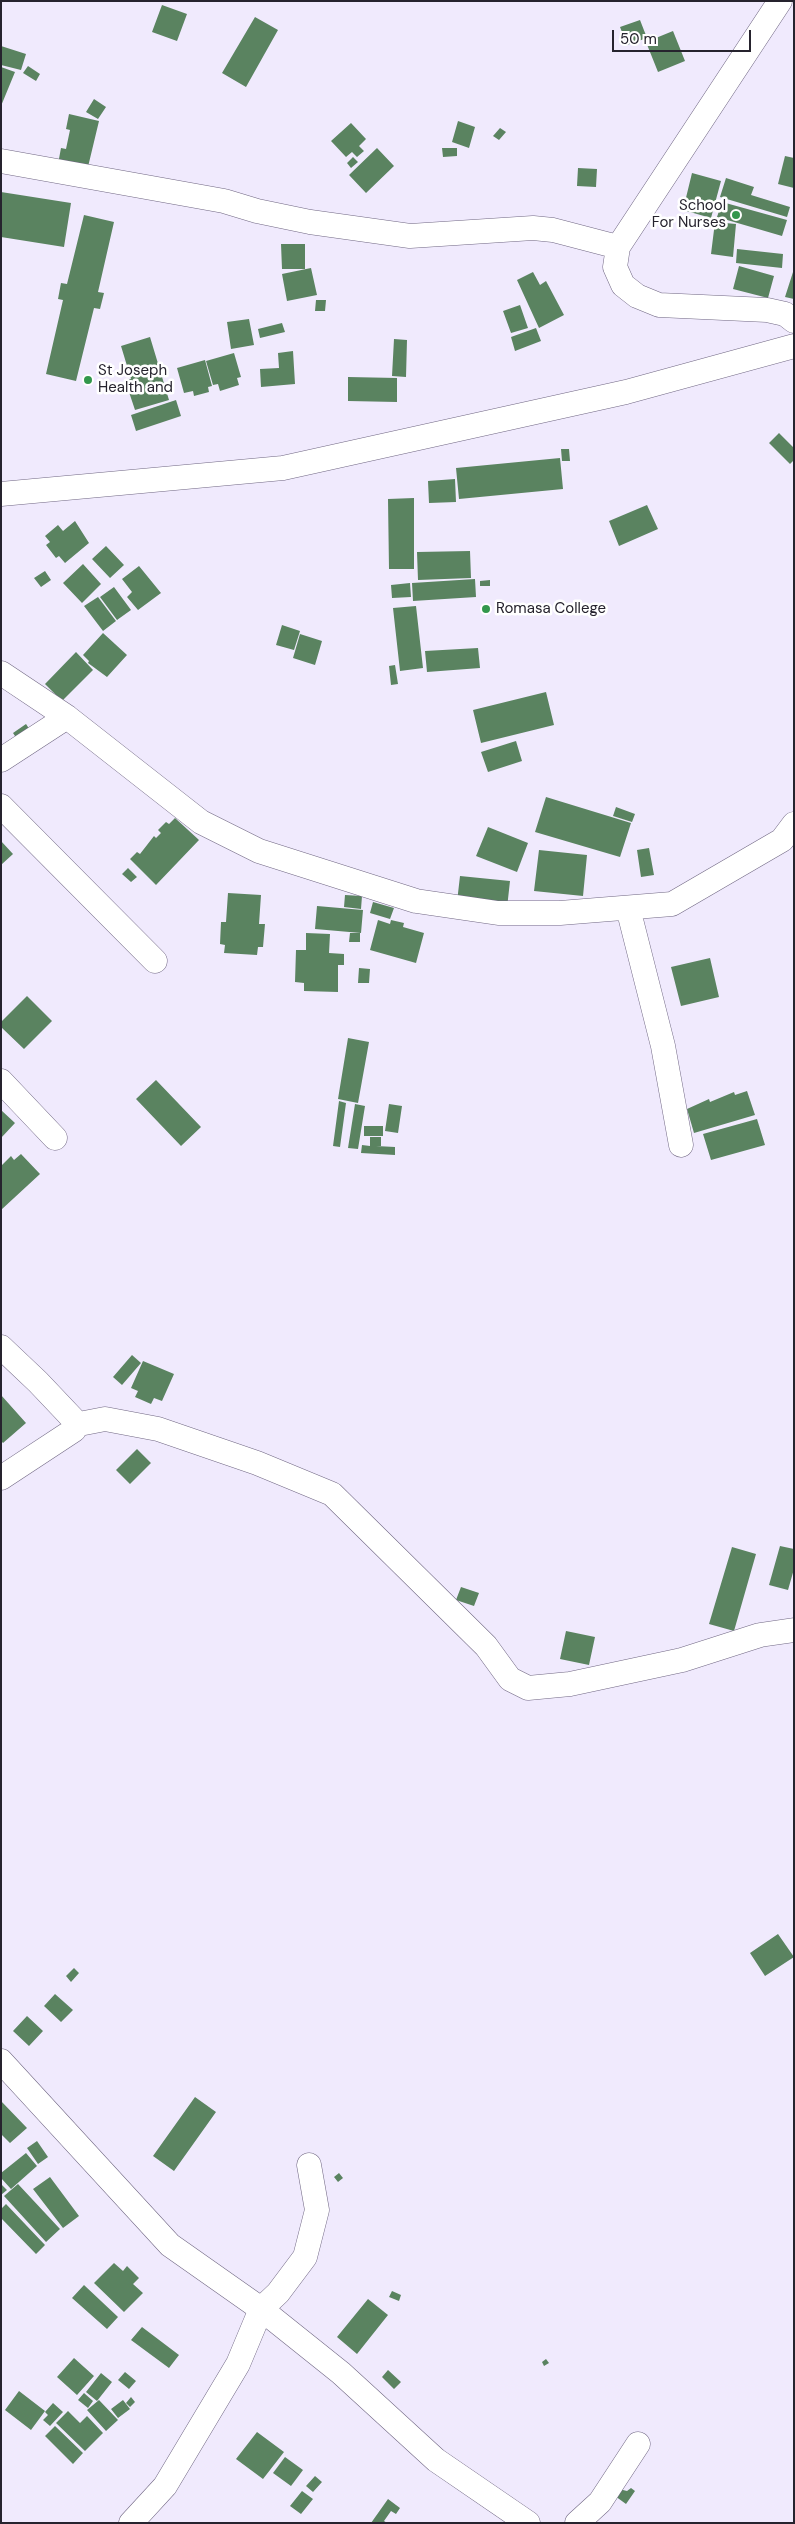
<!DOCTYPE html>
<style>
body{margin:0}
#map{position:relative;width:795px;height:2524px;overflow:hidden;background:#f0eafd;font-family:"DM Sans",sans-serif}
canvas{display:block}
.frame{position:absolute;inset:0;border:2px solid #26232e;pointer-events:none}
.scale{position:absolute;left:612px;top:30px;width:139px;height:22px;box-sizing:border-box;border:2px solid #26232e;border-top:0;padding-left:6px;font-size:15px;line-height:18px;white-space:nowrap;color:#26232e;-webkit-text-stroke:4px #fff;paint-order:stroke}
</style>
<div id="map">
<canvas width="795" height="2524"></canvas>
<div class="frame"></div>
<div class="scale">50 m</div>
</div>
<script>
const context = document.querySelector('canvas').getContext('2d');
context.lineJoin = 'round';
function fillPath(path, color) {
  context.fillStyle = color;
  context.fill(path, 'evenodd');
}
function toPath(rows) {
  const path = new Path2D();
  for (const r of rows) {
    path.moveTo(r[0], r[1]);
    for (let i = 2; i < r.length; i += 2) path.lineTo(r[i], r[i + 1]);
  }
  return path;
}
function strokePath(path, color, width, dash) {
  context.strokeStyle = color;
  context.lineWidth = width;
  context.lineCap = dash ? 'butt' : 'round';
  context.setLineDash(dash || []);
  context.stroke(path);
}
function label(font, color, halo, rows, align = 'center') {
  context.font = font + ' "DM Sans",sans-serif';
  context.lineWidth = 5;
  context.setLineDash([]);
  context.textBaseline = 'middle';
  context.strokeStyle = halo;
  context.fillStyle = color;
  for (const [text, x, y, turn = 0] of rows) {
    context.save();
    context.translate(x, y);
    context.rotate((+turn || 0) * Math.PI / 180);
    context.textAlign = isNaN(turn) ? turn : align;
    if (halo) context.strokeText(text, 0, 0);
    context.fillText(text, 0, 0);
    context.restore();
  }
}
fillPath(toPath([
 [162,5,187,14,177,41,152,32],
 [255,17,278,30,246,87,222,73],
 [640,20,647,38,627,45,620,27],
 [673,31,685,61,658,72,646,42],
 [1,46,26,54,21,70,1,65],
 [28,66,40,74,36,81,23,73],
 [1,67,15,72,1,106],
 [94,99,106,107,98,119,86,112],
 [69,114,99,121,87,171,58,164,61,148,66,149,70,130,66,129],
 [458,121,475,127,469,148,452,142],
 [351,123,366,139,359,146,364,151,357,157,352,152,346,157,331,141],
 [500,128,506,132,499,140,493,136],
 [377,148,394,166,366,193,349,175],
 [442,148,457,148,457,156,443,157],
 [785,156,794,158,794,188,778,184],
 [353,157,358,162,351,168,347,163],
 [578,168,597,169,596,187,577,186],
 [692,173,721,181,711,218,683,210],
 [726,178,754,187,751,195,790,207,787,217,720,197],
 [1,192,71,203,64,247,1,237],
 [722,202,787,220,782,236,717,217],
 [84,215,114,222,98,292,104,293,100,309,94,308,76,381,46,374,63,300,58,299,61,283,67,284],
 [715,222,736,224,733,257,711,254],
 [281,244,305,244,305,269,282,269],
 [737,249,783,254,782,268,736,263],
 [739,266,774,276,768,298,733,289],
 [311,268,317,295,287,301,282,274],
 [533,272,540,285,546,281,564,315,539,328,517,280],
 [793,272,794,272,794,299,785,297],
 [316,300,326,300,325,311,315,311],
 [520,305,528,328,511,333,503,311],
 [249,319,254,345,231,349,227,322],
 [282,323,285,332,260,338,258,329],
 [536,328,541,341,515,351,511,337],
 [150,337,169,400,135,410,125,380,131,379,121,346],
 [394,339,407,340,406,377,392,376],
 [293,351,295,384,261,387,260,369,279,368,278,353],
 [234,353,241,377,237,378,239,385,220,391,218,384,213,385,206,361],
 [205,360,212,386,208,387,209,392,194,396,193,391,184,393,177,368],
 [348,377,397,378,397,402,348,401],
 [176,400,181,416,136,431,131,415],
 [779,433,794,448,794,460,790,464,769,443],
 [561,449,569,449,570,461,562,461],
 [560,458,563,489,459,499,456,468],
 [455,479,456,502,429,503,428,481],
 [414,498,414,569,389,569,388,499],
 [647,505,658,529,619,546,609,521],
 [75,521,89,543,65,563,59,556,56,558,46,545,50,542,45,536,58,525,63,531],
 [106,546,124,565,110,578,92,559],
 [470,551,471,578,418,580,417,552],
 [83,564,101,584,82,603,63,583],
 [139,566,161,593,138,610,127,597,132,592,122,579],
 [45,571,51,580,41,587,34,578],
 [475,579,476,597,413,601,412,583],
 [490,580,490,586,480,586,480,581],
 [410,583,411,597,392,598,391,585],
 [114,587,131,610,117,620,100,597],
 [98,597,116,621,103,631,84,606],
 [416,606,423,668,400,671,393,608],
 [282,625,300,631,294,650,276,645],
 [103,633,127,655,107,677,88,663,89,661,83,655],
 [300,634,322,641,315,665,293,658],
 [478,648,480,668,427,672,425,651],
 [76,652,93,670,62,701,45,684],
 [395,665,398,684,391,685,389,666],
 [546,692,554,725,481,743,473,710],
 [26,724,30,730,17,739,13,733],
 [516,741,522,761,488,772,481,752],
 [546,797,631,823,620,857,535,832],
 [616,807,635,814,632,822,613,816],
 [175,818,199,840,156,885,130,859,137,852,140,854,154,836,156,838,161,833,158,830,166,822,169,824],
 [488,827,528,843,517,872,476,856],
 [1,841,13,854,1,865],
 [649,848,654,875,641,877,637,850],
 [539,850,587,855,583,896,534,891],
 [128,868,137,877,131,882,122,874],
 [460,876,510,881,507,908,457,902],
 [228,893,261,895,259,924,265,924,263,947,258,947,257,955,224,953,225,945,220,944,221,922,226,922],
 [345,895,362,896,361,909,344,907],
 [373,902,394,908,390,919,370,913],
 [317,906,363,910,361,933,315,929],
 [378,920,390,924,391,920,404,923,403,927,424,933,416,963,370,950],
 [306,933,330,934,329,953,344,954,344,965,338,965,338,992,304,991,304,983,295,982,296,950,306,950],
 [350,933,360,933,360,942,349,942],
 [710,958,719,997,681,1006,671,967],
 [359,968,370,969,369,983,358,983],
 [27,996,52,1021,24,1049,1,1027,1,1022],
 [348,1038,369,1042,358,1103,338,1099],
 [156,1080,201,1127,181,1146,136,1099],
 [747,1091,755,1115,694,1133,687,1109,709,1099,710,1102,734,1092,735,1095],
 [339,1101,346,1103,340,1147,333,1146],
 [355,1104,365,1106,358,1149,348,1148],
 [389,1104,402,1106,398,1133,385,1131],
 [1,1110,15,1123,1,1138],
 [757,1119,765,1145,711,1160,703,1134],
 [364,1126,383,1126,383,1136,364,1136],
 [370,1137,381,1137,381,1146,376,1146,395,1147,395,1155,361,1153,362,1145,370,1146],
 [21,1154,40,1174,1,1210,1,1166,11,1156,14,1160],
 [132,1355,141,1363,122,1385,113,1377],
 [143,1361,174,1374,162,1401,154,1398,151,1404,135,1397,138,1391,131,1388],
 [1,1395,26,1423,3,1443,1,1441],
 [137,1449,151,1463,130,1484,116,1470],
 [780,1546,794,1549,794,1569,788,1590,769,1585],
 [732,1547,756,1554,734,1631,709,1624],
 [461,1587,479,1593,474,1606,456,1600],
 [566,1631,595,1637,589,1665,560,1659],
 [778,1934,794,1957,765,1976,750,1953],
 [74,1968,79,1973,71,1982,66,1976],
 [55,1994,73,2010,61,2022,44,2006],
 [27,2016,43,2031,29,2046,13,2031],
 [195,2097,216,2112,174,2171,153,2156],
 [1,2101,27,2128,10,2143,1,2134],
 [37,2141,48,2157,38,2164,27,2148],
 [26,2153,37,2166,11,2189,1,2178,1,2173],
 [339,2173,343,2178,338,2182,334,2177],
 [50,2177,79,2216,63,2228,33,2189],
 [1,2184,7,2190,1,2195],
 [18,2184,60,2229,46,2242,4,2196],
 [6,2204,45,2245,36,2254,1,2218,1,2209],
 [114,2263,123,2271,127,2266,139,2278,133,2284,143,2293,124,2312,94,2283],
 [84,2285,118,2317,107,2329,72,2298],
 [392,2291,401,2295,399,2301,389,2297],
 [368,2299,388,2315,357,2354,337,2337],
 [142,2327,179,2355,169,2368,131,2340],
 [74,2358,94,2376,77,2395,57,2377],
 [546,2359,549,2363,544,2366,542,2362],
 [388,2370,401,2382,394,2389,382,2377],
 [125,2372,136,2381,129,2389,118,2380],
 [101,2373,112,2382,97,2401,86,2392],
 [19,2391,45,2411,31,2430,5,2410],
 [84,2393,93,2401,88,2408,78,2400],
 [131,2397,135,2402,130,2407,126,2403],
 [99,2400,118,2420,106,2431,87,2410],
 [123,2400,130,2409,118,2418,111,2409],
 [53,2403,63,2412,50,2426,43,2420,48,2415,45,2412],
 [68,2411,80,2423,87,2416,103,2433,85,2451,56,2423],
 [55,2426,83,2453,73,2464,45,2436],
 [257,2432,284,2452,263,2479,236,2459],
 [285,2457,303,2470,291,2486,273,2473],
 [315,2476,322,2482,313,2492,306,2486],
 [631,2488,635,2491,626,2504,615,2496,619,2489,627,2491],
 [302,2491,313,2499,301,2514,290,2506],
 [388,2499,400,2508,396,2514,391,2511,384,2521,387,2523,371,2523]
]), '#5a8360');
const minor = toPath([
 [780,1,618,247,615,267,623,285,637,296,659,305,767,310,785,314,794,321],
 [1,161,224,201,257,211,310,222,410,236,533,228,553,230,618,247],
 [1,494,283,468,626,392,794,346],
 [1,673,67,717,201,822,259,851,416,901,498,913,560,913,672,904,782,840,794,824],
 [1,760,67,717],
 [1,806,155,961],
 [628,908,663,1046,681,1145],
 [1,1081,55,1138],
 [1,1347,38,1382,74,1420,74,1430,1,1478],
 [74,1425,105,1419,158,1429,257,1463,332,1494,486,1646,510,1679,528,1688,570,1684,682,1660,760,1635,794,1630],
 [1,2061,170,2245,261,2309,341,2373,436,2460,528,2523],
 [131,2523,165,2486,238,2364,261,2309,278,2293,305,2257,317,2210,309,2165],
 [577,2523,600,2502,638,2444]
]);
strokePath(minor, '#706783', 25);
strokePath(minor, '#fff', 24);
for (const [x, y, r, color] of [
 [736,215,5,"#33974c"],
 [88,380,5,"#33974c"],
 [486,609,5,"#33974c"]
]) {
  const dot = new Path2D();
  dot.arc(x, y, r, 0, 2 * Math.PI);
  context.fillStyle = color;
  context.fill(dot);
  strokePath(dot, '#fff', 2);
}
label('15px', '#26232e', '#fff', [
 ["School",726,206,"right"],
 ["For Nurses",726,223,"right"],
 ["St Joseph",98,371],
 ["Health and",98,388],
 ["Romasa College",496,609]
], 'left');
</script>
